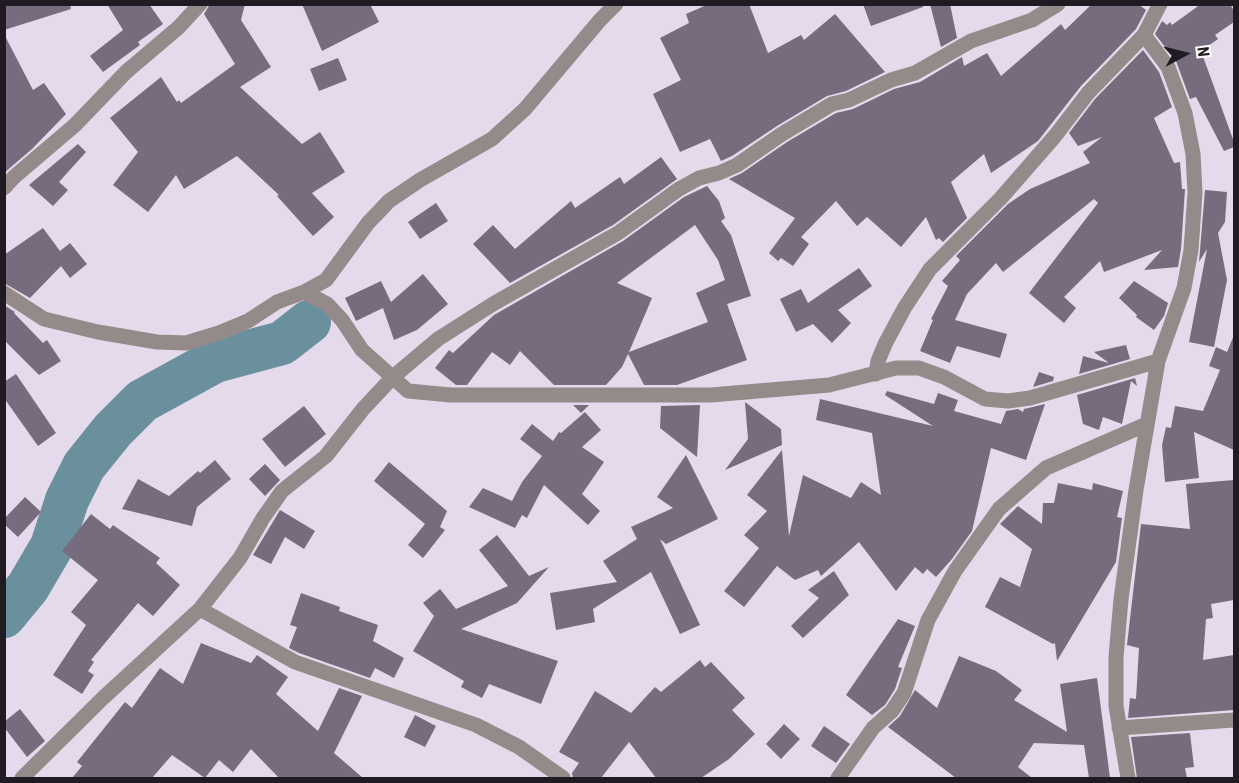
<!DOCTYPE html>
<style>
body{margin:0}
#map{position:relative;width:1239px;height:783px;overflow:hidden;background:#e5d9ec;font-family:"Roboto Condensed",sans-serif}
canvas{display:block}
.frame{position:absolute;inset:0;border:6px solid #201b22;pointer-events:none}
.north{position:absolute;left:1155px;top:24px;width:60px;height:60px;-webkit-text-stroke:4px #fff;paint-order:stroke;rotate:83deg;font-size:16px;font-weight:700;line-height:24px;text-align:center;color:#201b22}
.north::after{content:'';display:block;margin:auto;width:21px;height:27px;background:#201b22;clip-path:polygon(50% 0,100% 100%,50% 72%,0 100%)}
</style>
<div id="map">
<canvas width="1239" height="783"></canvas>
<div class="frame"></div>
<div class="north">N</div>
</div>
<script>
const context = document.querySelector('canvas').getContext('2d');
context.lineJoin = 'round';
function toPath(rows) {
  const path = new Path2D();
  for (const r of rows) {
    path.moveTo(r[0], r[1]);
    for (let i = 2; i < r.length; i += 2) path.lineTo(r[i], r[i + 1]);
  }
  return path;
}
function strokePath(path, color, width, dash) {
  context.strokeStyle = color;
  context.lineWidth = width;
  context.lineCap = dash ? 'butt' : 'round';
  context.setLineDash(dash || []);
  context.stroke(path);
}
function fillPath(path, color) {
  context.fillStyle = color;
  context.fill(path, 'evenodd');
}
strokePath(toPath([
 [4,616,28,587,52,546,67,500,84,466,113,430,142,401,215,361,282,343,309,322]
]), '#6a909d', 44);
fillPath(toPath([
 [4,4,70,4,71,9,4,30],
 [107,4,149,4,163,24,138,42,140,45,103,72,90,56,123,30],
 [210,4,245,4,241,20,271,67,240,87,302,144,320,132,345,172,312,193,334,217,313,236,277,196,279,195,237,156,184,189,176,175,148,212,113,185,138,152,110,118,161,77,177,102,179,100,181,103,235,64,204,14],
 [302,4,370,4,379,22,322,51],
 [709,4,749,4,768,53,801,35,804,40,835,14,885,72,846,91,827,96,777,126,732,156,721,161,710,139,680,152,653,94,681,80,660,38,689,23,686,14],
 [863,4,922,4,923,7,871,26],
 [930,4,950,4,957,38,941,47],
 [1092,4,1138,4,1146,10,1136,29,1081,86,1038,141,991,173,984,154,951,182,967,218,943,242,939,238,936,240,926,217,901,247,867,217,857,226,836,201,801,237,809,244,793,266,781,258,778,261,769,253,795,218,729,179,742,173,787,142,836,113,853,109,894,89,920,82,962,57,964,66,987,53,1001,76,1061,24,1065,30],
 [1201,4,1230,4,1234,11,1234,22,1215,35,1218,39,1201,51,1234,142,1234,147,1224,151,1196,97,1190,99,1176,61,1155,34,1162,21,1167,25,1170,22,1172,25],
 [4,34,33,90,44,83,66,114,32,149,4,173],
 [1143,50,1159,72,1172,107,1154,118,1174,163,1180,162,1182,189,1185,189,1181,249,1178,267,1144,270,1162,250,1104,272,1100,261,1064,297,1076,308,1064,323,1029,293,1098,203,1094,199,1003,272,996,263,967,294,955,320,1007,334,1000,358,957,346,950,363,920,351,933,320,931,319,948,286,942,281,960,260,956,256,1008,204,1030,189,1090,163,1083,152,1102,137,1078,146,1069,133,1095,99],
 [338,58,347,80,319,91,310,69],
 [78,144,86,152,59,182,68,190,53,206,29,185],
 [661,157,677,179,613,225,510,283,473,244,493,225,515,249,571,201,575,208,620,177,624,184],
 [707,186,719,201,725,218,721,221,731,235,751,296,727,304,747,360,677,385,644,385,628,354,622,367,606,385,554,385,520,351,510,365,492,352,467,385,456,385,435,368,449,350,453,353,494,315,623,241,684,197],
 [695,225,718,260,725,280,696,293,708,322,629,352,652,298,617,283],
 [1205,190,1227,192,1225,222,1218,233,1227,280,1214,347,1189,342,1207,249,1199,262],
 [436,203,448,221,420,239,408,222],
 [43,228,60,251,70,243,87,264,70,278,61,266,30,298,4,283,4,255],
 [859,268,872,286,838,310,851,323,832,343,813,324,796,332,780,299,801,289,808,303],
 [423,274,448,304,417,330,394,340,383,308,356,321,345,298,381,281,391,302],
 [1134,281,1168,303,1164,316,1154,330,1136,317,1137,315,1119,298],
 [4,305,15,312,14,313,43,343,47,340,61,361,39,375,4,340],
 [1234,335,1234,450,1194,432,1199,478,1165,482,1162,445,1166,427,1171,428,1175,406,1203,411,1220,370,1209,366,1216,347,1227,352],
 [1126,345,1130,359,1079,374,1083,356,1109,363,1094,352],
 [1039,372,1054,377,1053,381,1033,387],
 [16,374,56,433,38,446,4,398,4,382],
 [1135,378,1137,386,1131,381,1122,424,1103,417,1099,430,1083,424,1077,395],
 [887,391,934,404,938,393,958,400,954,411,1001,424,1006,411,1018,409,1023,412,1024,409,1045,404,1026,460,991,448,972,531,952,559,936,577,927,569,923,574,915,567,896,591,859,542,821,576,818,570,795,580,777,566,744,607,724,591,759,548,744,535,767,511,747,495,782,450,789,536,803,475,851,498,861,482,881,495,872,433,816,420,820,399,933,426,885,395],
 [745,402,781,429,782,445,725,470,748,439],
 [573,405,589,405,581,413],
 [700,405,697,457,660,428,661,406],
 [304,406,326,434,285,467,262,439],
 [585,412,601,430,582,447,604,462,582,494,600,511,588,525,544,485,527,518,522,515,515,528,469,507,483,488,512,501,522,482,542,456,520,439,532,424,553,441,559,432,561,433],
 [686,455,718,519,666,544,660,539,700,625,680,634,651,572,593,609,595,622,556,630,550,593,617,582,603,561,637,539,631,527,673,508,657,497],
 [215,460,231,479,197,507,192,526,122,509,138,479,169,496,198,471,200,473],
 [389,462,447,511,440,527,445,530,423,558,408,545,425,524,374,481],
 [265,464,280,480,265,496,249,479],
 [1234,480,1234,600,1211,604,1213,618,1206,619,1203,660,1234,655,1234,710,1128,718,1130,698,1136,699,1139,648,1127,645,1141,524,1190,529,1186,484],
 [1058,483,1092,490,1093,483,1123,491,1117,517,1122,518,1116,562,1057,661,1055,643,1053,644,985,607,1000,577,1020,587,1032,549,1000,524,1018,506,1042,524,1043,503,1054,503],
 [25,497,41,512,18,537,4,524,4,519],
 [280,510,315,531,304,549,285,537,271,564,253,555],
 [91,514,110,529,113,525,160,558,156,563,180,585,153,616,138,603,91,660,94,662,88,671,94,675,82,694,53,675,86,625,71,612,98,580,62,551],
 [497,535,529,576,549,567,517,603,461,629,558,661,541,704,489,684,482,698,461,687,464,681,413,651,434,616,423,603,440,589,456,609,508,586,479,550],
 [834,571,849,595,803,638,791,626,819,598,808,590],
 [301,593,340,607,339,611,378,625,373,641,404,658,394,678,375,668,370,678,299,653,289,648,297,627,290,625],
 [898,619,915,626,898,667,902,668,895,689,885,705,872,715,846,695],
 [201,643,251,663,257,655,288,677,276,694,318,731,339,688,362,696,334,753,363,778,279,778,251,749,233,772,219,760,205,778,172,755,152,778,72,778,82,766,77,762,125,702,132,708,160,668,183,684],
 [959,656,996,671,1022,690,1014,700,1067,732,1060,684,1097,678,1110,778,1089,778,1084,745,1034,743,1018,767,1032,778,956,778,888,727,900,716,915,690,937,708],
 [700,660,705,667,711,662,745,698,732,710,755,734,729,759,701,778,656,778,629,742,601,778,573,778,572,773,579,763,559,752,595,691,631,713,655,687,661,692],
 [20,709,45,741,27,757,4,727,4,722],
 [415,715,436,726,425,747,404,737],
 [784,724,800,739,781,759,766,744],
 [824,726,850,744,836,763,811,746],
 [1190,733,1194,767,1185,768,1187,778,1137,778,1131,737]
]), '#766c7d');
strokePath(toPath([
 [4,188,14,177,75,125,126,72,179,27,200,4],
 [304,292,327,304,342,320,362,350,408,391,451,395,711,395,829,385,896,368,919,368,944,377,985,399,1008,401,1030,398,1158,361],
 [4,293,44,319,98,332,157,342,186,343,219,333,248,321,277,302,304,292,326,280,368,223,389,201,420,180,492,139,525,109,600,20,616,4],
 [876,374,878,361,886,342,905,307,930,269,1001,198,1055,136,1088,93,1144,35,1160,4],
 [200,609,295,662,476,725,519,747,563,778],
 [1119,728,1234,720],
 [22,778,103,698,200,609,240,558,263,518,282,491,326,456,363,409,393,377,438,339,493,304,618,233,679,189,699,178,719,173,737,165,782,134,832,104,849,100,891,80,915,73,971,41,1032,20,1058,4],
 [838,778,873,728,892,711,904,693,928,620,955,571,999,509,1046,468,1147,424],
 [1128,778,1116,706,1116,657,1121,599,1136,490,1158,361,1184,288,1191,250,1195,193,1193,154,1185,113,1168,67,1144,35]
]), '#948a8a', 15);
</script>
